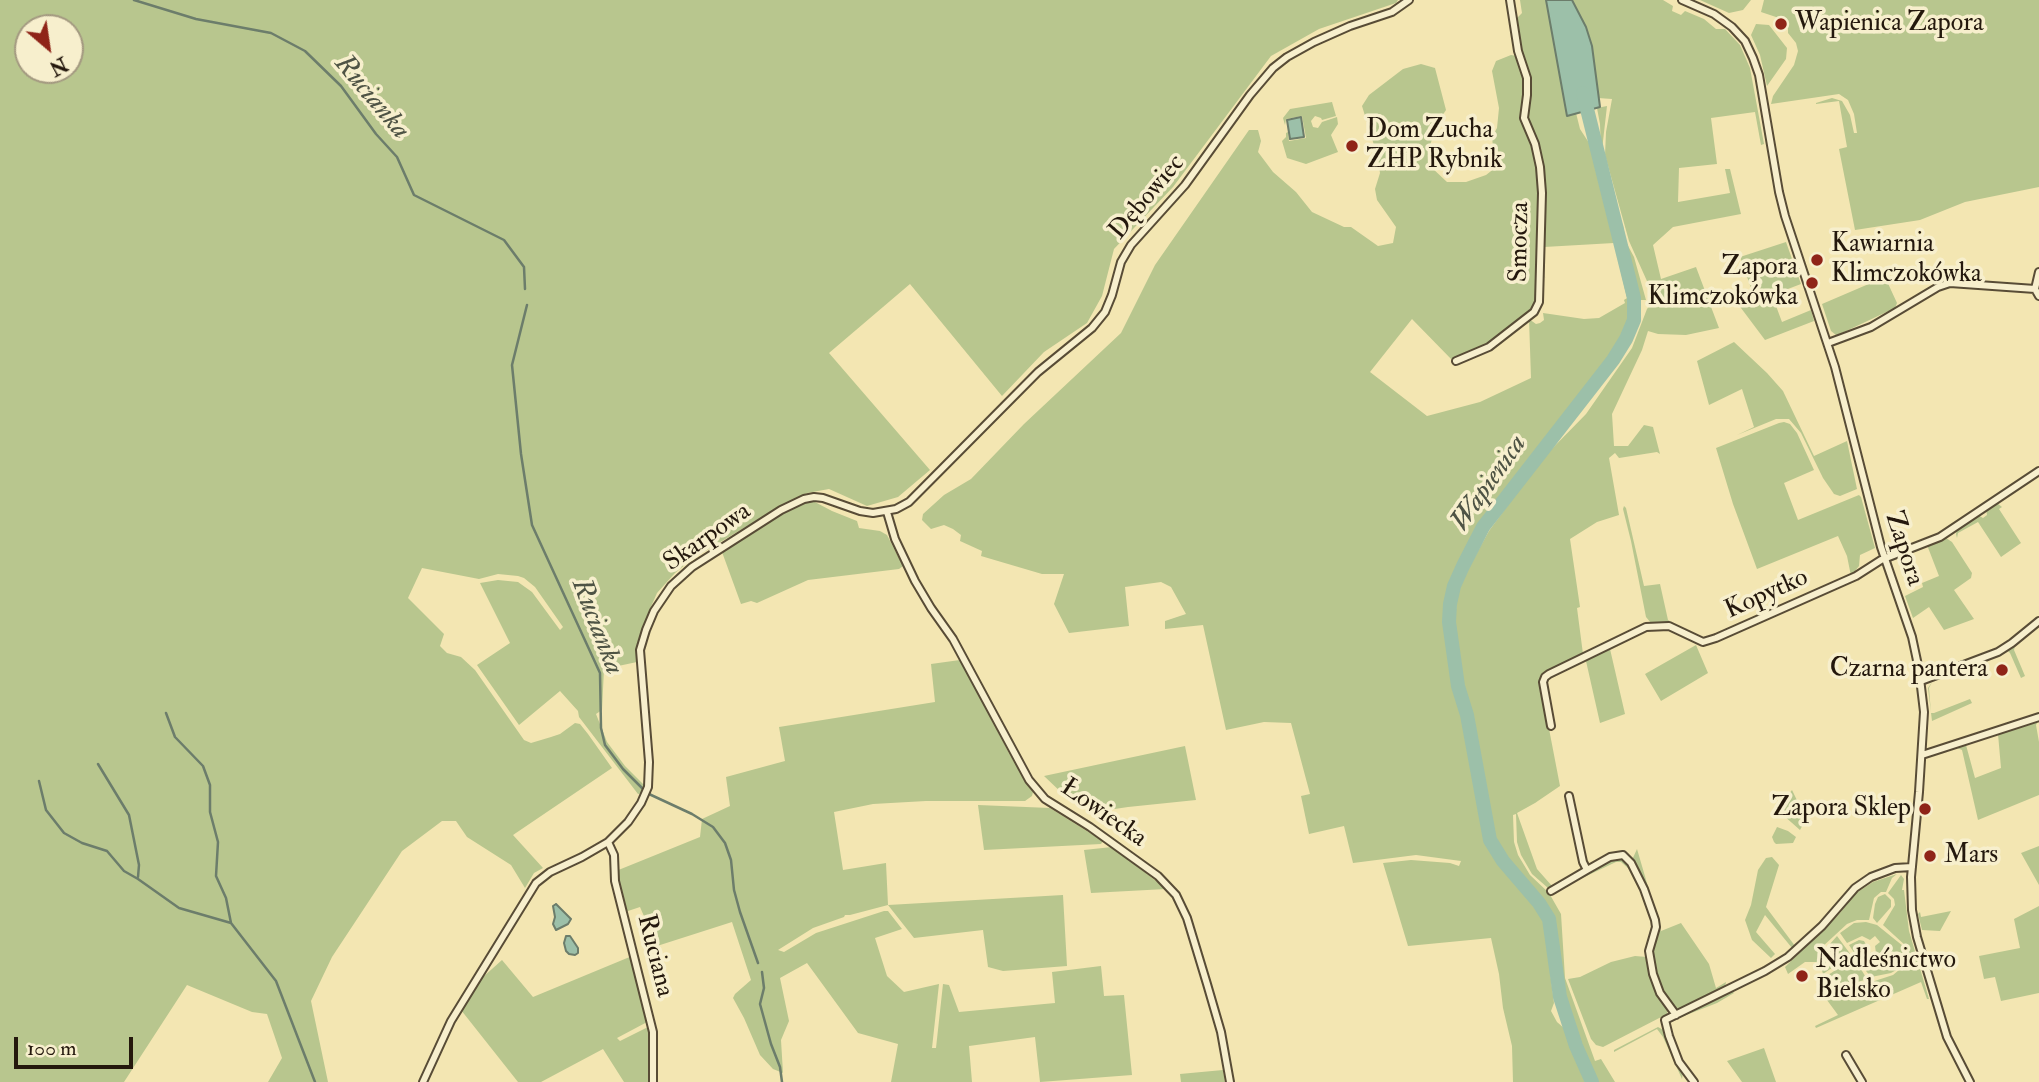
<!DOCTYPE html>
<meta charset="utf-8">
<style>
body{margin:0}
#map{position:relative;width:2039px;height:1082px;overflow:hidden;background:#f3e6b2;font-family:"IM FELL Double Pica",serif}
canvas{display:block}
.north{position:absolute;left:14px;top:14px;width:70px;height:70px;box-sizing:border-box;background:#f7efcd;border:2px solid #a39980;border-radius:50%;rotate:151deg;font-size:19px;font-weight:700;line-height:28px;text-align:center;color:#24180d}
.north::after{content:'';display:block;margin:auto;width:24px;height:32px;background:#8f2418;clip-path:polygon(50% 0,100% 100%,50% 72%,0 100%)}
.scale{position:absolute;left:14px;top:1037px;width:119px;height:32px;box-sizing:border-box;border:4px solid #24180d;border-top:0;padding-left:9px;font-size:21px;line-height:24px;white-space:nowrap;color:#24180d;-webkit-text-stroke:5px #f7efcd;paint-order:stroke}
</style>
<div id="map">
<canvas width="2039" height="1082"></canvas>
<div class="north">N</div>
<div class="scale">100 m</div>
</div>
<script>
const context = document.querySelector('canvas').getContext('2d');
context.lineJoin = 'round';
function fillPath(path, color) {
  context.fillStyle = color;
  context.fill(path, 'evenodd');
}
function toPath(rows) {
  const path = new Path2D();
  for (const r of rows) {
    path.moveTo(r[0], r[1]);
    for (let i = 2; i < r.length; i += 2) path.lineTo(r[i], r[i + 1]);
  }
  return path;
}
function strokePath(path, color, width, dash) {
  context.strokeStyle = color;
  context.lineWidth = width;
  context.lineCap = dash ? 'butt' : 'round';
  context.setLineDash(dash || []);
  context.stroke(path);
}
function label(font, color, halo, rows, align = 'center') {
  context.font = font + ' "IM FELL Double Pica",serif';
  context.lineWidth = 7;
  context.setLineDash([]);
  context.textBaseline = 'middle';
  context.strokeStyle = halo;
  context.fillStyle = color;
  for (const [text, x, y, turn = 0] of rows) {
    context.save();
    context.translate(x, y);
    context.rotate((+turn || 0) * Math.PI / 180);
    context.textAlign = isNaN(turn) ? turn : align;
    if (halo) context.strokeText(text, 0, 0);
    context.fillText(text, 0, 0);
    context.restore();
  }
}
fillPath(toPath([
 [0,0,1398,0,1396,3,1319,29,1271,56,1173,187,1114,249,1102,296,1087,323,1044,352,1002,396,910,284,829,353,930,470,898,497,867,506,829,489,807,493,779,507,692,559,675,573,657,593,650,609,637,644,637,662,604,669,602,710,596,714,607,742,625,766,645,786,643,793,638,794,579,717,578,711,560,691,519,725,477,665,510,643,480,583,498,580,518,582,532,592,560,630,563,627,535,587,524,578,518,576,498,574,479,579,422,568,408,598,444,634,440,646,447,653,461,657,475,670,524,740,531,743,551,737,560,734,575,723,580,724,588,734,612,768,513,835,543,868,534,873,525,888,511,865,467,837,456,821,442,821,402,851,332,957,311,1001,328,1082,268,1082,282,1058,267,1014,252,1012,187,985,124,1082,0,1082],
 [28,28,70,28,70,70,28,70],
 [1520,0,1546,0,1567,115,1576,113,1580,129,1591,146,1632,302,1631,318,1624,336,1603,368,1482,522,1460,564,1451,585,1447,603,1445,623,1453,686,1463,716,1484,836,1488,846,1499,863,1544,918,1548,934,1550,971,1554,1003,1551,1011,1557,1022,1565,1029,1585,1082,1513,1082,1512,1046,1503,1008,1499,974,1491,938,1408,946,1383,863,1411,860,1450,863,1459,866,1461,861,1416,855,1353,863,1344,826,1309,834,1301,796,1310,794,1291,723,1264,722,1226,730,1203,625,1165,629,1165,621,1186,614,1171,587,1161,582,1125,587,1129,626,1069,633,1054,604,1064,574,1042,574,981,556,982,551,960,541,961,535,953,529,944,525,931,529,922,520,923,514,944,495,971,479,1024,424,1121,333,1155,265,1249,130,1258,130,1261,141,1258,152,1273,172,1296,192,1312,212,1344,227,1351,227,1378,246,1393,243,1396,227,1377,200,1375,189,1380,173,1377,155,1362,106,1369,95,1403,69,1421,64,1435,68,1446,110,1438,122,1429,148,1430,166,1447,182,1466,182,1486,175,1495,168,1492,137,1497,128,1499,108,1492,71,1496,61,1511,55,1517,56,1524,72,1527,86,1522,118,1535,153,1540,192,1536,301,1527,314,1514,323,1495,341,1453,361,1412,319,1370,372,1427,416,1480,402,1531,378,1529,319,1536,324,1540,323,1544,320,1543,313,1584,319,1599,318,1625,303,1624,300,1627,298,1614,243,1544,247,1543,275,1546,278,1542,275,1544,192,1542,166,1536,143,1526,118,1530,79,1523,59,1516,19,1522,13],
 [1572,0,1663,0,1673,6,1672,11,1681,15,1685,11,1704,19,1716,29,1725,29,1740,45,1750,68,1764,144,1761,145,1755,112,1711,118,1717,164,1679,168,1678,202,1730,193,1725,169,1730,169,1741,214,1673,227,1653,245,1661,279,1696,267,1719,328,1686,335,1658,334,1648,331,1642,350,1612,414,1614,446,1628,446,1644,425,1653,427,1660,454,1657,452,1619,458,1615,453,1609,458,1619,515,1597,522,1570,539,1580,607,1577,608,1583,654,1547,671,1543,674,1540,682,1560,786,1535,803,1517,813,1537,869,1552,886,1548,888,1532,874,1521,855,1517,842,1516,814,1513,815,1514,842,1518,855,1530,875,1549,893,1561,914,1565,978,1595,1061,1601,1059,1615,1082,1597,1082,1580,1043,1561,981,1557,932,1551,913,1516,872,1497,844,1493,833,1491,813,1465,691,1455,624,1457,595,1468,569,1489,531,1540,461,1586,414,1632,348,1647,309,1651,304,1651,290,1629,241,1605,155,1606,132,1612,99,1598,98,1592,46,1586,27],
 [1700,0,1751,0,1743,10,1729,13],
 [1764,0,2039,0,2039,187,1965,202,1920,220,1855,230,1839,149,1847,147,1839,101,1816,104,1816,103,1832,98,1842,101,1850,115,1854,133,1857,133,1854,114,1848,100,1839,94,1771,104,1773,96,1794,65,1798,51,1796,43,1788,33,1788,29,1779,18,1761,12],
 [1756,24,1769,25,1787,48,1786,59,1767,86,1760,55,1751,35],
 [1332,102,1336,116,1322,120,1321,118,1315,116,1311,121,1313,127,1318,128,1322,122,1337,117,1338,124,1331,135,1338,152,1306,164,1287,158,1282,141,1286,137,1286,133,1288,132,1289,141,1306,138,1302,116,1286,119,1285,125,1283,118,1290,109],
 [1607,106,1602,150,1601,150,1600,124,1597,108],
 [1617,214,1623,225,1626,242,1634,257,1646,300,1637,300],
 [1786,242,1801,284,1772,295,1779,314,1782,322,1811,310,1814,321,1765,340,1738,304,1751,288,1740,257],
 [1885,277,1897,303,1895,308,1844,332,1836,335,1831,331,1822,304],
 [1734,342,1767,373,1783,391,1814,456,1847,441,1857,489,1840,496,1834,494,1823,478,1801,433,1789,419,1776,419,1737,435,1754,427,1742,389,1709,405,1697,361],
 [1784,422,1790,424,1797,433,1814,470,1784,483,1798,520,1859,495,1861,497,1875,548,1860,555,1859,566,1851,576,1847,556,1838,536,1757,569,1733,504,1716,448,1779,423],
 [813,501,832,511,857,521,859,528,880,531,887,535,903,566,899,569,808,580,757,603,751,601,741,604,722,552,784,512,802,504],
 [1997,503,2002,507,1999,509,2021,543,2001,557,1978,522,1958,533,1957,538,1956,534,1957,529,1978,515,1983,518,1987,515,1986,509],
 [1624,506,1626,508,1644,586,1660,584,1668,620,1678,626,1665,623,1651,623,1646,617,1631,541,1623,509],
 [1941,538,1946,538,1952,542,1972,573,1971,578,1954,590,1974,619,1944,630,1929,607,1913,618,1905,596,1923,587,1922,583,1939,576,1927,545],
 [2039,625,2015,646,2014,650,2025,676,2021,678,2010,653,2007,650],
 [1696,645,1708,673,1661,701,1645,674],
 [1610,649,1625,714,1600,723,1586,661],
 [960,660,1011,757,1033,792,1032,796,1025,801,926,801,873,804,834,812,843,870,886,863,888,905,1063,895,1067,966,1003,971,988,967,983,930,914,938,888,905,850,915,845,915,844,917,813,928,778,950,784,952,816,933,884,911,888,911,902,929,875,938,887,976,904,992,939,984,932,1048,936,1048,943,984,949,985,959,1012,1055,1003,1052,972,1101,966,1104,996,1124,995,1132,1075,1040,1082,1035,1037,969,1046,972,1082,891,1082,898,1044,858,1033,807,963,780,978,789,1021,781,1040,783,1073,773,1069,760,1055,744,1018,733,998,735,994,751,980,732,922,657,946,640,907,625,912,616,871,700,837,702,819,730,806,726,777,785,761,779,727,935,702,931,664],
 [1932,682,1929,688,1931,713,1934,713,1970,699,1972,703,1932,721,1928,688],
 [2039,719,2036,725,2039,742,2039,795,1978,820,1962,750,1957,748,1948,751,1949,750,1966,745,1975,778,2001,768,1998,734,1979,739],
 [1185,746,1196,800,1128,807,1108,810,1097,815,1064,795,1044,776],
 [1792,790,1806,819,1800,830,1783,815,1781,808,1783,802],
 [978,805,1050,808,1103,841,1101,844,984,850],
 [1777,827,1788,831,1796,837,1793,843,1776,844,1774,842,1772,837],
 [2039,846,2039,885,2021,853],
 [1112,847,1137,866,1166,889,1091,893,1084,850],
 [1637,849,1661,931,1681,923,1709,964,1716,988,1726,982,1725,987,1681,1008,1675,1008,1671,1004,1659,986,1651,956,1653,944,1659,928,1656,917,1632,860],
 [1618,857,1625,860,1632,869,1648,907,1629,869,1621,862,1616,862,1559,889,1556,894,1557,891,1603,862],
 [1772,857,1779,865,1766,907,1795,946,1792,948,1765,915,1756,932,1775,954,1771,958,1752,940,1745,920,1751,905,1758,870,1766,858],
 [1897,874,1892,878,1886,892,1881,892,1874,898,1869,920,1857,920,1847,924,1821,948,1817,962,1805,962,1788,974,1785,967,1840,913,1856,893,1873,882],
 [1901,875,1904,879,1902,890,1904,890,1909,931,1929,999,1927,999,1921,982,1816,1028,1815,1026,1838,1015,1824,996,1825,989,1819,982,1823,979,1834,987,1850,989,1893,975,1905,965,1908,954,1906,946,1883,925,1895,905,1894,899,1888,893],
 [1885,894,1891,900,1891,907,1877,923,1873,918,1875,904,1878,897],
 [2039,906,2039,993,2001,1001,1995,977,1984,979,1979,956,2020,948,2014,919],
 [1951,911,1940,931,1922,930,1918,914,1920,912,1921,917],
 [1866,922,1877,925,1903,946,1905,959,1898,969,1891,973,1871,977,1866,971,1874,962,1876,953,1875,946,1880,942,1875,936,1870,940,1862,936,1847,943,1840,933,1854,923],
 [1837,936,1851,955,1823,974,1820,963,1822,953],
 [1859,940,1864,941,1872,955,1869,965,1865,969,1849,945],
 [632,956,649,1021,617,1038,620,1041,650,1026,652,1033,650,1082,624,1082,603,1049,541,1082,518,1082,461,1010,470,994,483,977,502,960,533,997],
 [1635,956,1647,957,1668,1008,1667,1014,1603,1047,1596,1045,1591,1039,1568,979,1580,977,1611,962],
 [1854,958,1867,979,1846,986,1836,985,1825,977],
 [1732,991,1734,993,1717,1003,1676,1019],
 [1658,1027,1665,1031,1683,1072,1682,1079,1663,1037,1657,1029,1614,1052,1614,1050],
 [1764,1048,1776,1082,1742,1082,1727,1061],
 [1223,1070,1225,1082,1181,1082,1180,1074]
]), '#b8c68e');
const water = toPath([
 [1546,0,1572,0,1586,27,1592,46,1600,107,1567,116,1546,0],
 [1301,117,1304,137,1290,139,1287,120,1301,117],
 [556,904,571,919,568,924,556,930,553,924,555,917,553,906,556,904],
 [566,936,570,936,578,948,578,953,575,955,569,954,566,951,564,943,566,936]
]);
fillPath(water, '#9cc0a9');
strokePath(water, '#6c7d6b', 2);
strokePath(toPath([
 [134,0,196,19,271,33,305,51,341,86,376,134,397,157,414,195,504,240,524,267,525,289],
 [527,305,512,365,521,454,532,525,600,673,601,728,605,745,623,769,643,789],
 [166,713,175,737,203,766,210,785,210,812,218,842,216,876,226,898,231,923,276,981,315,1082],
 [98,764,129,815,139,865,138,877],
 [39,781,46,810,64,833,82,843,107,851,124,871,138,879,179,908,231,923],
 [649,794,692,814,713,827,725,843,731,860,734,890,740,912,758,963],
 [762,972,764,988,760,1004,771,1044,780,1067,782,1082]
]), '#6c7d6b', 2.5);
strokePath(toPath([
 [1583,93,1634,298,1634,320,1626,339,1613,360,1483,527,1463,566,1454,586,1450,604,1449,622,1458,686,1467,715,1490,840,1503,861,1539,903,1549,919,1560,997,1576,1046,1592,1082]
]), '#9cc0a9', 14);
const street = toPath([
 [1682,0,1714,14,1732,27,1745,41,1753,58,1759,75,1779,192,1785,216,1835,367,1881,547,1912,637,1919,670,1924,712,1919,792,1911,877,1912,910,1917,937,1947,1037,1970,1082],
 [2035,289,2039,272],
 [1828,343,1871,327,1938,287,1950,283,2035,289,2039,296],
 [1456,361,1489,347,1534,312,1539,302,1542,193,1540,167,1535,144,1524,118,1527,95,1527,78,1518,51,1510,0],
 [887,512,895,539,915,581,931,608,953,639,1029,780,1045,799,1090,827,1158,876,1176,895,1187,918,1207,984,1221,1032,1230,1082],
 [1921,681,1998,652,2012,643,2039,621],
 [1551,726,1543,682,1545,677,1549,674,1646,627,1669,626,1703,642,1716,638,1856,576,1881,560,1940,537,2039,471],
 [1922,755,2039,717],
 [1569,796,1583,862,1587,870,1610,857,1623,855,1631,863,1644,889,1655,920,1656,927,1649,951,1653,974,1660,993,1676,1015],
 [608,842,614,855,615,881,653,1032,653,1082],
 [1551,891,1587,870],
 [1846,1055,1862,1082],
 [423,1082,451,1021,536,883,550,872,582,857,608,842,628,822,641,803,648,787,649,762,640,650,646,630,654,611,671,586,692,567,781,510,804,499,814,497,823,498,860,511,873,513,896,509,909,502,1038,372,1092,328,1105,312,1112,295,1121,262,1131,245,1185,185,1250,95,1273,68,1287,57,1314,42,1350,26,1392,12,1409,0],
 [1694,1082,1679,1062,1669,1036,1665,1020,1765,971,1788,957,1822,926,1855,888,1871,877,1895,868,1912,867]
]);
strokePath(street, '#584c36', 10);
strokePath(street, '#f7efcd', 6);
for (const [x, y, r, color] of [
 [1781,24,7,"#8f2418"],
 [1352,146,7,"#8f2418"],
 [1817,260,7,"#8f2418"],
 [1812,283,7,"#8f2418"],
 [2002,670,7,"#8f2418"],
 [1925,809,7,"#8f2418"],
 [1930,856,7,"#8f2418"],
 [1802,976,7,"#8f2418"]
]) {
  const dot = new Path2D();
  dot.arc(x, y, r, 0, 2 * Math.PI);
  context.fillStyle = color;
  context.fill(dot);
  strokePath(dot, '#f7efcd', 2.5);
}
label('26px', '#24180d', '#f7efcd', [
 ["Wapienica Zapora",1795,24],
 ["Dom Zucha",1366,131],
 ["ZHP Rybnik",1366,161],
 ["Kawiarnia",1831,245],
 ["Klimczokówka",1831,275],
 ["Zapora",1798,268,"right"],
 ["Klimczokówka",1798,298,"right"],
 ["Czarna pantera",1988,670,"right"],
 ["Zapora Sklep",1911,809,"right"],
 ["Mars",1944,856],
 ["Nadleśnictwo",1816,961],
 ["Bielsko",1816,991]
], 'left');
label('26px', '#24180d', '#f7efcd', [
 ["Dębowiec",1148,198,-50],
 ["Smocza",1521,242,-89],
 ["Skarpowa",708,538,-35],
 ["Zapora",1903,549,72],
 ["Kopytko",1767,595,-24],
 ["Łowiecka",1103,814,35],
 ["Ruciana",654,956,76]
]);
label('italic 28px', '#4e5344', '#f7efcd', [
 ["Rucianka",371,98,50],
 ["Wapienica",1490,484,-55],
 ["Rucianka",596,627,69]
]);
</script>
